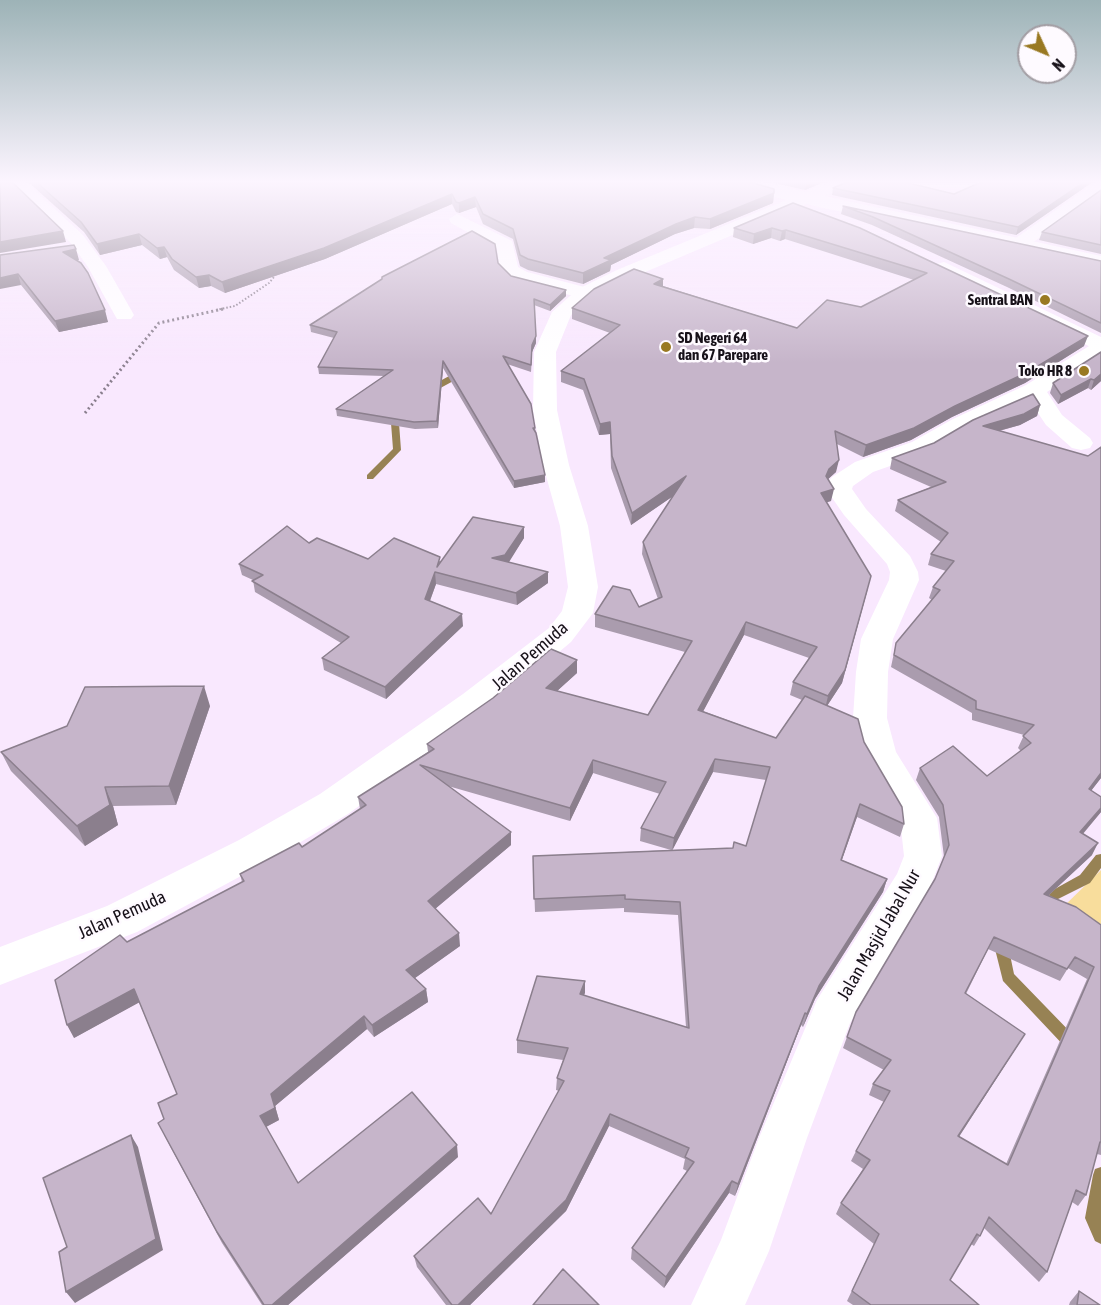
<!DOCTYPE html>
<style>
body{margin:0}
#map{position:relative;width:1101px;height:1305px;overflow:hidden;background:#f9e8fe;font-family:"Asap Condensed",sans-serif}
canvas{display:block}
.north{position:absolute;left:1017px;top:24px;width:60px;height:60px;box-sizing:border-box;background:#fefaff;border:2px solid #a29da3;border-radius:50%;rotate:134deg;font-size:16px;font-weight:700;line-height:24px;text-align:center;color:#171119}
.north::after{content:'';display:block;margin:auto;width:21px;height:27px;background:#997922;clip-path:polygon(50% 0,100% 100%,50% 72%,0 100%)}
</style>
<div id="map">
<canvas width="1101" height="1305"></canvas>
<div class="north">N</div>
</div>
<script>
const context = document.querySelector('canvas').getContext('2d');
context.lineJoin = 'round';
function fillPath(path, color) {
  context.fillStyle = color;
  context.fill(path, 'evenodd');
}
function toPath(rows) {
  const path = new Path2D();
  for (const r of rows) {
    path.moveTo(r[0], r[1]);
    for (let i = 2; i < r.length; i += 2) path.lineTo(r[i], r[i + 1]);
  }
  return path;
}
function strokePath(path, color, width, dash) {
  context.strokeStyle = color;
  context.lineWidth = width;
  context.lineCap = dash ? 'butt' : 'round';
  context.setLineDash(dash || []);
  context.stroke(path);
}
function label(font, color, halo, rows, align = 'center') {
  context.font = font + ' "Asap Condensed",sans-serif';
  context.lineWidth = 5;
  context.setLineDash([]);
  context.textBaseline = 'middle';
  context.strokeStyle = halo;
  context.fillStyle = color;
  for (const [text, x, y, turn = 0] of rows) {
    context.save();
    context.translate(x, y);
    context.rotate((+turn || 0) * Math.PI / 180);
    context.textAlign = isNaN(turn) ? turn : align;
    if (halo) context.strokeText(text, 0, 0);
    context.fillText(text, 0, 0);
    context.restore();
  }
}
fillPath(toPath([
 [1101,870,1101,932,1061,909]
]), '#f8dd9c');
fillPath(toPath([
 [758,180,764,180,759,184,756,182,758,180],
 [456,368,463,370,457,379,433,392,427,392,427,388,451,375,456,368],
 [398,413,401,413,405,415,399,423,401,450,373,479,367,479,367,475,393,449,391,423,398,413],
 [1101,854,1101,868,1090,883,1056,900,1035,905,1030,903,1028,899,1030,895,1053,890,1080,875,1096,855,1101,854],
 [1001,939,1006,941,1008,945,1014,974,1077,1039,1079,1044,1077,1049,1072,1051,1067,1049,1003,981,994,945,996,941,1001,939],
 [1101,1167,1101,1244,1095,1241,1085,1218,1093,1175,1095,1169,1101,1167]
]), '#978254');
strokePath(toPath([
 [216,310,235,306,269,283,274,277,270,275]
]), '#8a7f8e', 2, [1.5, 2]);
strokePath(toPath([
 [85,413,159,323,223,309]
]), '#8a7f8e', 3, [2, 3]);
fillPath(toPath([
 [6,180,23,180,82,234,106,266,134,315,131,319,117,319,88,267,70,242,6,180],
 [1101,181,1101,193,1025,248,1013,248,1010,244,1013,240,1095,183,1101,181],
 [457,214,512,241,518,267,527,272,592,289,595,293,592,297,585,299,513,280,500,269,497,248,451,223,449,219,457,214],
 [1101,341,1101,356,1047,392,1062,415,1090,438,1093,443,1090,448,1081,450,1072,448,1046,425,1030,401,969,429,930,452,873,472,853,486,852,489,866,509,910,556,918,572,919,580,893,639,888,672,887,718,896,752,937,818,942,856,929,890,850,1023,807,1138,769,1251,745,1305,691,1305,721,1240,759,1138,817,1000,897,874,904,856,900,819,862,754,853,718,856,672,861,639,889,580,890,572,887,564,844,515,826,489,828,482,832,477,855,462,912,442,953,419,1026,385,1094,343,1101,341]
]), '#fff');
fillPath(toPath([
 [835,180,857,180,855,183,631,278,592,297,571,315,556,352,557,410,569,465,588,526,598,587,593,613,571,642,487,712,348,814,267,862,137,932,0,985,0,947,107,906,239,840,320,794,463,694,549,628,562,611,568,587,560,526,543,465,533,410,534,352,552,312,578,289,617,270,835,180],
 [944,262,1101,337,1101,352,937,272,934,268,937,264,944,262]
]), '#fff');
fillPath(toPath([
 [725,180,750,180,1101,256,1101,268,760,194,727,183,725,180]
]), '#fff');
fillPath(toPath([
 [26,180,743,180,774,193,773,203,710,229,694,228,675,234,611,265,610,271,583,284,528,270,520,266,513,239,483,224,476,207,459,213,456,212,452,204,325,259,225,293,211,286,199,288,174,270,167,257,160,259,142,245,100,255,84,232],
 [761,180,829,180,805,190],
 [986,180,1098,180,1094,181,1016,235,832,195,833,188,954,194],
 [1101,190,1101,254,1039,240,1042,232],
 [793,203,1084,346,1025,383,952,417,911,440,863,457,837,444,836,472,828,479,831,501,826,502,868,588,842,683,827,706,864,742,904,824,900,837,857,817,842,860,887,879,883,892,815,999,803,1027,801,1025,735,1196,729,1193,664,1288,631,1259,632,1248,687,1171,683,1169,685,1159,609,1126,566,1211,470,1305,446,1305,417,1267,414,1256,491,1214,559,1091,556,1090,557,1078,563,1060,517,1053,517,1040,585,981,584,996,686,1027,678,915,624,912,624,908,535,912,533,856,671,850,640,841,641,828,660,794,593,773,570,821,448,786,511,845,435,909,460,946,415,978,426,989,428,1002,374,1037,367,1029,275,1106,279,1120,266,1127,298,1183,458,1157,288,1305,262,1305,222,1243,164,1135,164,1119,177,1094,139,1002,74,1038,127,942,242,882,240,874,302,847,360,809,358,797,428,752,427,744,577,660,577,673,557,691,648,715,685,652,595,627,595,614,639,607,658,599,642,554,643,542,673,496,631,525,611,468,610,434,599,435,583,390,561,382,561,371,610,333,572,319,572,308,663,279,663,286,797,328,861,307,914,280,785,239,780,241,771,238,753,244,733,237,734,228],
 [744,635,809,658,793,682,790,695,802,700,776,738,703,711],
 [713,772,766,780,746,846,733,848,672,850],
 [843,206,1101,261,1101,333,1007,287,872,225,841,214],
 [0,255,79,260,77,260,108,322,59,332,21,285],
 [498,263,511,276,566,290,566,296,550,311,534,305,536,343,532,352,531,372,507,364,535,428,545,482,514,488,443,368,438,428,415,429,337,416,336,409,384,376,319,374,318,367,334,338,311,332,310,325],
 [1101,352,1101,381,1091,390,1088,388,1058,404,1050,393,1053,383],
 [1040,405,1037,416,1020,425,999,431,1088,456,1101,447,1101,778,1091,791,1101,812,1083,834,1092,855,1049,895,1101,925,1101,1155,1097,1154,1086,1195,1078,1206,1072,1202,1047,1272,1039,1282,984,1228,980,1236,974,1246,971,1244,950,1280,979,1305,853,1305,847,1301,874,1244,836,1214,841,1203,863,1169,851,1161,856,1151,884,1102,869,1095,873,1084,884,1070,843,1048,856,1012,935,879,944,857,939,817,916,780,920,768,987,776,1021,751,1018,748,1024,735,972,720,972,713,891,667,896,643,932,600,929,598,933,587,946,571,928,565,931,554,941,542,895,511,898,500,931,487,890,469,892,458],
 [988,949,1060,981,1068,968,1087,979,1006,1164,959,1137,1018,1045,1025,1034,966,994],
 [524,527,524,538,508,562,548,583,517,605,436,584,430,601,463,626,386,699,324,670,322,658,341,643,255,592,253,580,242,575,239,564,309,543,368,559,440,561],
 [210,706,176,805,113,806,118,825,85,846,11,771,1,752,67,726],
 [1079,1291,1100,1305,1069,1305,1070,1302]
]), '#aa9cae');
fillPath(toPath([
 [807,180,829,180,805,190],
 [1087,180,1098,180,1094,181,1016,235,1018,227],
 [774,193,773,203,710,229,710,219],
 [452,194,452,204,325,259,225,293,222,282],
 [475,197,476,207,459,213,459,203],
 [695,217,694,228,675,234,611,265,610,271,583,284,583,273,604,258,676,224],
 [772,228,771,238,753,244,754,234],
 [786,230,785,239,780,241,782,231],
 [63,231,66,242,0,253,0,242],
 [139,234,142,245,100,255,97,244],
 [164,247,167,257,160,259,157,248],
 [76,249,79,260,66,263,63,252],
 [18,274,21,285,0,289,0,278],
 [209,275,211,286,199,288,196,277],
 [663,279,663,290,654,284],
 [566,290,566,296,550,311,550,305],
 [105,310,108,322,59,332,55,321],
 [536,336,536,343,532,352,531,372,532,345],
 [1088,336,1084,346,1025,383,952,417,911,440,863,457,866,445,955,406],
 [443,361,443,368,438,428,437,421],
 [1101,374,1101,381,1091,390,1094,380],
 [1091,379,1088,388,1058,404,1061,395],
 [1040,405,1037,416,1020,425,980,436,983,426],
 [610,422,610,434,599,435,600,424],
 [839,460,836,472,826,481,826,476,829,469],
 [545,475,545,482,514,488,514,481],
 [686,476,685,488,631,525,632,513],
 [834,489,831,501,818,505,821,493],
 [524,527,524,538,506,567,492,558],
 [435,572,436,584,426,611,425,599],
 [548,572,548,583,517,605,516,593],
 [868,588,842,683,825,709,828,696],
 [462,614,463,626,386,699,385,687],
 [746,622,744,635,697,723,698,710],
 [577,660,577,673,546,701,546,688],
 [204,686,210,706,176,805,169,786],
 [715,759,713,772,672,851,674,838],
 [593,760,593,773,570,821,570,808],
 [1101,773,1101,778,1083,801,1089,789],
 [105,787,113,806,118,825,85,846,77,826],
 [860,804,857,817,837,873,841,860],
 [1101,808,1101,812,1074,844,1080,832],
 [511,832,511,845,429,914,428,901],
 [1098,843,1092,855,1038,905,1044,894],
 [887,879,883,892,815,999,803,1027,807,1014,819,986],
 [459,933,460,946,408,983,406,970],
 [585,981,585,993,579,1007,580,994],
 [134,989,140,1002,74,1038,67,1025],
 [426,989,428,1002,374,1037,372,1025],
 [805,1013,801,1025,735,1196,738,1184],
 [364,1016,367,1029,275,1106,279,1120,264,1128,260,1116,271,1094],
 [1025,1034,1018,1045,952,1147,958,1136],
 [610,1114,609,1126,566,1211,470,1305,458,1305],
 [131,1135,138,1147,163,1250,75,1303,66,1292],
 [457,1145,458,1157,288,1305,272,1305],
 [732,1181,729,1193,664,1288,666,1277]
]), '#8b7f8d');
const building = toPath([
 [0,180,10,180,63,231,0,242,0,180],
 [34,180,743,180,774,189,774,193,710,219,695,217,676,224,604,258,611,260,583,273,528,259,520,255,513,229,483,214,475,197,459,203,456,202,452,194,324,248,222,282,209,275,196,277,172,259,164,247,157,248,139,234,97,244,81,222,34,180],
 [852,180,896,180,954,194,986,180,1087,180,1018,227,833,188,852,180],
 [1101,190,1101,245,1042,232,1101,190],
 [793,203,860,228,1088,336,1028,372,955,406,914,428,866,445,835,431,839,460,829,469,826,476,834,489,821,493,871,576,845,670,828,696,793,682,817,647,746,622,698,710,776,738,805,696,858,719,864,742,902,807,904,824,860,804,841,860,887,879,819,986,807,1014,805,1013,738,1184,732,1181,666,1277,632,1248,694,1162,685,1157,689,1148,610,1114,566,1200,458,1305,452,1305,414,1256,478,1198,491,1214,564,1081,557,1078,568,1048,517,1040,537,976,585,981,580,994,689,1028,680,902,625,899,625,895,534,899,533,856,733,848,734,842,746,846,770,767,715,759,674,838,641,828,666,782,593,760,570,808,420,765,511,832,428,901,459,933,406,970,426,989,372,1025,364,1016,271,1094,275,1108,260,1116,298,1183,412,1092,457,1145,272,1305,264,1305,217,1232,158,1123,164,1119,158,1103,177,1094,134,989,67,1025,55,980,120,935,127,942,244,881,240,874,299,843,302,847,366,805,358,797,434,749,427,744,493,698,551,649,577,660,546,688,648,715,692,641,595,614,613,586,630,590,639,607,662,597,643,542,686,476,632,513,612,456,610,422,600,424,584,379,561,371,620,325,572,308,594,289,634,269,663,279,654,284,797,328,827,300,861,307,927,273,786,230,782,231,772,228,754,234,734,228,793,203],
 [843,206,1101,261,1101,323,1009,279,873,217,843,206],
 [472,231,495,244,498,263,511,276,566,290,550,305,534,299,536,336,532,345,531,365,503,356,531,404,535,428,533,428,536,433,545,475,514,481,443,361,437,421,414,422,336,409,393,370,318,367,337,332,310,325,382,279,382,277,472,231],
 [74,245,76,249,63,252,81,263,88,273,105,310,55,321,18,274,0,278,0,255,74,245],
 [1101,352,1101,374,1094,380,1091,379,1061,395,1053,383,1101,352],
 [1033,394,1040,405,1024,414,983,426,1088,456,1101,447,1101,773,1089,789,1101,797,1101,808,1080,832,1098,843,1044,894,1076,907,1101,925,1101,1142,1100,1142,1086,1195,1076,1190,1047,1272,989,1217,980,1236,977,1234,950,1280,979,1305,871,1305,852,1291,879,1234,841,1203,870,1160,856,1151,890,1091,873,1084,891,1060,847,1037,856,1012,935,879,949,845,943,805,920,768,953,746,987,776,1031,743,1023,736,1034,725,976,709,976,701,894,655,896,643,940,590,933,587,954,561,931,554,948,533,898,500,946,482,892,458,934,443,973,420,1033,394],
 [994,937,1067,969,1075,957,1094,967,1008,1165,958,1136,1025,1034,965,993,994,937],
 [473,517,524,527,505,555,492,558,548,572,516,593,435,572,425,599,462,614,385,687,322,658,349,637,252,581,263,575,239,564,287,526,309,543,317,538,368,559,394,538,440,557,437,567,473,517],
 [204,686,169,786,105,787,110,805,77,826,1,752,67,726,85,687,204,686],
 [131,1135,156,1239,66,1292,59,1252,67,1247,43,1178,131,1135],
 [563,1269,599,1305,533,1305,563,1269],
 [1079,1291,1100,1305,1077,1305,1079,1291]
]);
fillPath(building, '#c6b5ca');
strokePath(building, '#8b7f8d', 1.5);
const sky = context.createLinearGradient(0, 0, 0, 363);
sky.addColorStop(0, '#9db3b7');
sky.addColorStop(0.5, '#fcf5ff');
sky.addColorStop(1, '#fcf5ff00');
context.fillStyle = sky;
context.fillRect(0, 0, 1101, 363);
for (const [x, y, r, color] of [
 [1045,300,6,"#997922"],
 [666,347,6,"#997922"],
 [1084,371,6,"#997922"]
]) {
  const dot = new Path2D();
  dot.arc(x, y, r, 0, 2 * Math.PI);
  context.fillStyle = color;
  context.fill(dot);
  strokePath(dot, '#fefaff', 2);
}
label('bold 15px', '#171119', '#fefaff', [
 ["Sentral BAN",1033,300],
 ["SD Negeri 64",678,338,"left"],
 ["dan 67 Parepare",678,355,"left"],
 ["Toko HR 8",1072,371]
], 'right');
label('18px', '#171119', '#fefaff', [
 ["Jalan Pemuda",530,656,-41],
 ["Jalan Pemuda",122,915,-24],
 ["Jalan Masjid Jabal Nur",879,935,-60]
]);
</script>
